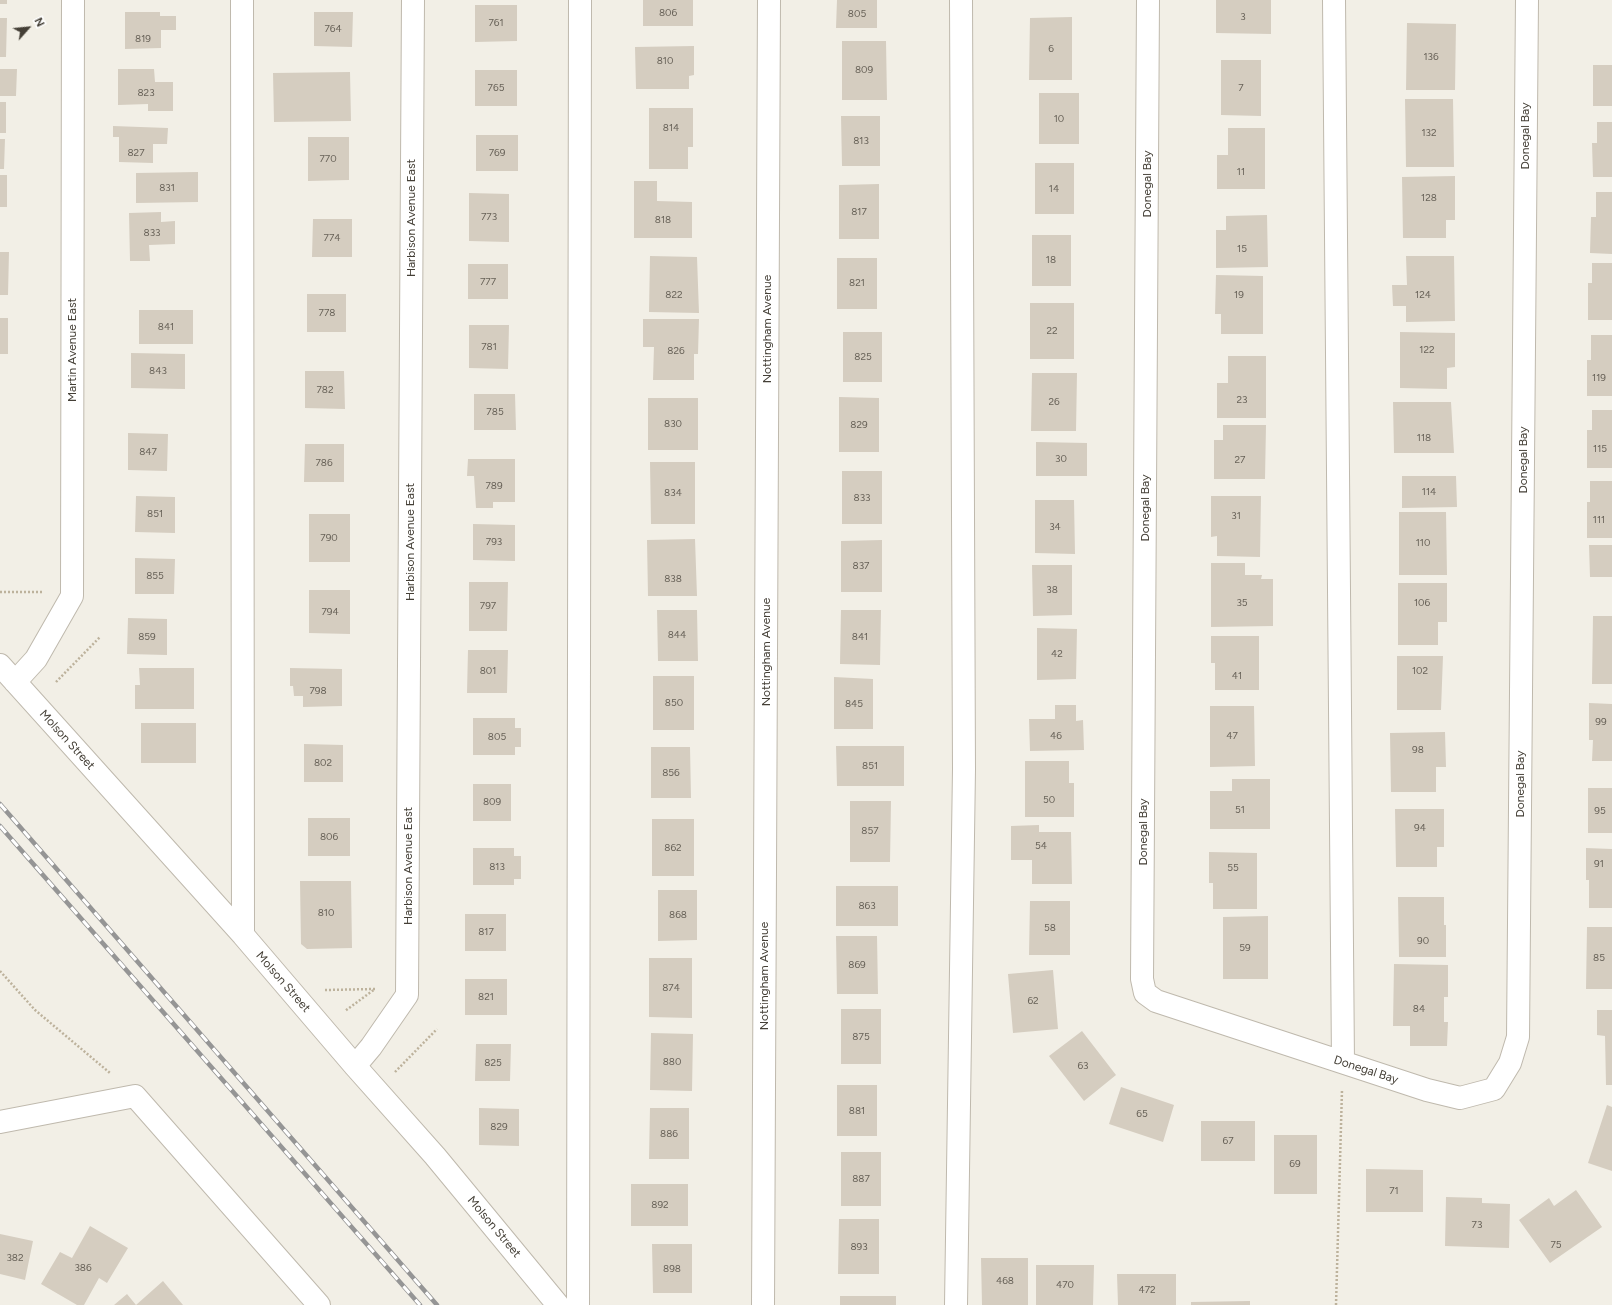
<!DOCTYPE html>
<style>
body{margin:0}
#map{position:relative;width:1612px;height:1305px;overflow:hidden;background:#f2efe6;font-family:Figtree,sans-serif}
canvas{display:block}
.north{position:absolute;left:8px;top:8px;width:40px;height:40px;-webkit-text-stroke:3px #fff;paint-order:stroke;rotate:63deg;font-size:11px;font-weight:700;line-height:16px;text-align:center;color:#443f36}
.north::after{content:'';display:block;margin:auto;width:14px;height:18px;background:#443f36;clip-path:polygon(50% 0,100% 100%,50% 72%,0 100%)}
</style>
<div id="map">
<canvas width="1612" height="1305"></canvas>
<div class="north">N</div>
</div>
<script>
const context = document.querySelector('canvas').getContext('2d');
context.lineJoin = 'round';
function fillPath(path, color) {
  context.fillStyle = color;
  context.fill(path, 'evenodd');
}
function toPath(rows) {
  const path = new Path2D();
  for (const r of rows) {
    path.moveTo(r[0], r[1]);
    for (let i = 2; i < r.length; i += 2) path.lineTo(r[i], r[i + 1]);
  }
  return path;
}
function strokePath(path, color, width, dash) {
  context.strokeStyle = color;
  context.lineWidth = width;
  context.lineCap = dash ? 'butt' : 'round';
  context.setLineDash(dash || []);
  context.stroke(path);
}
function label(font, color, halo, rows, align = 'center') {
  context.font = font + ' Figtree,sans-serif';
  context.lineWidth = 3;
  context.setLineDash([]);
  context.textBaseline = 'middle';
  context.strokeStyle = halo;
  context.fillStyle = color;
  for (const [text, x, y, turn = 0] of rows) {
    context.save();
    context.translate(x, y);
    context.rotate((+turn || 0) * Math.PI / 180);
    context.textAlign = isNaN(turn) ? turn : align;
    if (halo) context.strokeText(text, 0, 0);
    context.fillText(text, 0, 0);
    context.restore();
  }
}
fillPath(toPath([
 [0,0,7,0,7,4,0,4],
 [643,0,693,0,693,26,643,26],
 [837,0,877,0,877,28,836,28],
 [1216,0,1271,0,1271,34,1216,33],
 [475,5,517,5,517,41,475,42],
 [125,12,160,12,160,16,176,16,176,30,161,30,161,48,125,49],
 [314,12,353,12,352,47,314,46],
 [1072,17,1072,80,1029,80,1030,18],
 [0,18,7,18,6,57,0,57],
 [1407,23,1456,24,1455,90,1406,90],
 [842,41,886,41,887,100,842,100],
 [694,46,694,75,689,76,689,89,636,89,635,47],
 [1221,60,1261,60,1261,116,1221,115],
 [1593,65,1612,65,1612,106,1593,106],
 [0,69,17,69,16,96,0,96],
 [118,69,154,69,155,82,173,82,173,111,148,111,148,104,118,105],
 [475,70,517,70,517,106,475,106],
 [350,72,351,121,274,122,273,73],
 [1039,93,1079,93,1079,144,1039,144],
 [1405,99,1453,99,1454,167,1406,167],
 [0,102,6,102,6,133,0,133],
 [649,108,693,108,693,147,688,147,688,169,649,169],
 [841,116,880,116,880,166,842,166],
 [1597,122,1612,122,1612,177,1593,177,1592,143,1597,143],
 [113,126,168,128,167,144,153,144,153,163,119,162,119,137,113,137],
 [1228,128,1265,128,1265,189,1217,189,1217,155,1228,155],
 [476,135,518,135,518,171,476,171],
 [308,137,349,137,349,180,308,181],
 [0,139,5,139,4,169,0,169],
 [1035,163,1074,163,1074,214,1035,214],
 [198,172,198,202,136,203,136,173],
 [0,175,7,175,7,207,0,207],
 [1455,176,1455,220,1446,220,1446,238,1403,238,1402,177],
 [634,181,657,181,657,201,692,202,692,238,634,238],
 [879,184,879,239,839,239,839,185],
 [1596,192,1612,192,1612,254,1590,253,1591,217,1596,217],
 [469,193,509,194,509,242,469,241],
 [161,212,161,222,175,221,175,244,149,245,150,261,130,261,129,213],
 [1267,215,1268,267,1216,268,1216,230,1226,230,1226,216],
 [313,219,352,219,352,257,312,257],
 [1032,235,1071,235,1071,286,1032,286],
 [0,252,9,252,8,295,0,295],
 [650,256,697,257,699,313,649,312],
 [1406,256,1454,256,1455,321,1406,322,1406,306,1393,306,1392,285,1407,285],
 [837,258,877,258,877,309,837,309],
 [1592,263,1612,263,1612,320,1588,320,1588,283,1592,283],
 [468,264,508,264,508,299,468,299],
 [1216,275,1263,276,1263,334,1221,334,1221,314,1215,314],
 [307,294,346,294,346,332,307,332],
 [1030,303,1074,303,1074,359,1030,359],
 [139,310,193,310,193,344,139,344],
 [0,318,8,318,8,354,0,354],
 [643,319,699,319,698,354,694,354,694,380,653,380,654,347,643,347],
 [469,325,509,325,508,369,469,368],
 [843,332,882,332,882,382,843,382],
 [1400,332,1455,333,1455,367,1447,368,1447,389,1400,388],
 [1591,335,1612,335,1612,396,1587,396,1587,360,1591,360],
 [131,353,185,354,185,389,131,388],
 [1228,356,1266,356,1266,418,1217,418,1217,383,1228,383],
 [305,371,344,371,345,409,305,408],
 [1032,373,1077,373,1076,431,1031,431],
 [474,394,515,394,516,430,474,430],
 [839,397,879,398,879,452,839,452],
 [648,398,698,398,698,450,648,450],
 [1393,402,1451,402,1454,453,1394,453],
 [1592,410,1612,410,1612,468,1587,468,1587,430,1592,430],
 [1223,425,1266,425,1265,479,1214,479,1214,440,1223,440],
 [128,433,168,434,167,471,128,470],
 [1036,442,1087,443,1087,476,1036,476],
 [305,444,344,444,344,482,304,482],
 [468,459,515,459,515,502,493,502,493,508,476,508,474,476,467,476],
 [650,462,695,462,695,524,651,524],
 [842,471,882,471,882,524,842,524],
 [1402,476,1456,476,1457,507,1402,508],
 [1590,481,1612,481,1612,538,1587,538,1587,502,1590,502],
 [136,496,175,497,175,533,135,532],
 [1211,496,1261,496,1260,557,1217,556,1217,536,1211,537],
 [1035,500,1074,500,1075,554,1035,553],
 [1399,512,1446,512,1447,575,1399,575],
 [309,514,350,514,350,562,309,562],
 [473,524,515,525,515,561,473,560],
 [695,539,697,596,648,596,647,540],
 [882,540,882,592,841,592,841,541],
 [1589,545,1612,545,1612,577,1590,577],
 [135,558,175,559,174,594,135,594],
 [1211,563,1245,563,1245,575,1262,575,1261,579,1273,579,1273,626,1211,627],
 [1032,565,1072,565,1072,615,1033,616],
 [469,582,508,582,507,631,469,631],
 [1398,583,1447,583,1447,622,1438,622,1438,645,1398,645],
 [309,590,350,590,350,634,309,633],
 [657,610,697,610,698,661,658,661],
 [841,610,881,610,880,665,840,664],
 [1593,616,1612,616,1612,684,1592,684],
 [128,618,167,619,167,655,127,654],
 [1037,628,1077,629,1076,679,1037,680],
 [1211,636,1259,636,1259,690,1215,690,1215,663,1211,663],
 [468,650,508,650,507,693,467,693],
 [1397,656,1443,656,1441,710,1397,710],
 [139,668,194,668,194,709,135,709,135,685,140,685],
 [290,668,342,669,342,706,303,707,303,696,294,696,293,686,290,686],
 [653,676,694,676,694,730,653,730],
 [834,677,873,679,873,729,834,729],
 [1589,703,1612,704,1612,761,1592,761,1593,740,1589,740],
 [1055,705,1076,705,1076,721,1083,720,1084,750,1030,751,1029,719,1055,719],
 [1210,706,1254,706,1255,766,1210,767],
 [473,718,515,718,515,728,521,728,521,747,515,747,515,755,473,755],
 [141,723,196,723,196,763,141,763],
 [1445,732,1446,767,1436,767,1436,792,1391,792,1390,733],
 [304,744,343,745,343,782,304,782],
 [836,746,904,746,904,786,837,786],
 [651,747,690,747,691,798,651,798],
 [1025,761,1069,761,1069,783,1074,783,1074,817,1025,817],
 [1232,779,1270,779,1270,829,1210,829,1210,791,1232,791],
 [473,784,511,784,511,821,473,821],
 [1588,788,1612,788,1612,833,1588,833],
 [850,801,891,801,890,862,850,862],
 [1395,809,1444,809,1444,847,1437,847,1437,867,1396,867],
 [308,818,350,818,350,856,308,856],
 [652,819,694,819,694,876,652,876],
 [1039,825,1039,832,1071,832,1072,884,1032,884,1032,860,1011,860,1011,826],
 [473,848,514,848,514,856,521,856,521,879,514,879,514,885,473,885],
 [1586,848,1612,849,1612,908,1589,908,1589,880,1586,880],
 [1209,852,1257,853,1257,909,1213,909,1213,883,1209,883],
 [300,881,351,881,352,948,307,949,301,944],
 [836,886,898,886,898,926,836,926],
 [658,890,697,890,697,940,658,941],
 [1398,897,1444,897,1444,925,1446,925,1446,957,1399,957],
 [1030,901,1070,901,1070,955,1029,955],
 [465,914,506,914,506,951,465,951],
 [1268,916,1268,979,1223,979,1223,917],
 [1587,927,1612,927,1612,989,1586,989],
 [836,936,877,936,878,994,837,994],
 [649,958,692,958,692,1018,649,1017],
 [1394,964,1448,965,1448,997,1444,997,1444,1022,1448,1022,1447,1046,1410,1046,1410,1026,1393,1026],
 [1053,970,1058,1029,1013,1033,1008,974],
 [465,979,507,979,507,1015,465,1015],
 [841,1009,881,1009,881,1064,841,1064],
 [1597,1010,1612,1010,1612,1085,1606,1085,1605,1036,1597,1035],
 [1082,1031,1116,1075,1084,1101,1049,1056],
 [651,1033,693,1034,692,1091,650,1090],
 [476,1044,511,1044,510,1081,475,1081],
 [837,1085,877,1085,877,1136,837,1136],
 [1121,1087,1174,1105,1163,1142,1109,1124],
 [1607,1105,1612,1107,1612,1171,1588,1163],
 [479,1108,519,1109,519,1146,479,1145],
 [650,1108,689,1108,689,1159,649,1159],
 [1201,1121,1255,1121,1255,1161,1201,1161],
 [1274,1135,1317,1135,1317,1194,1274,1194],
 [841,1152,881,1152,881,1206,841,1206],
 [1366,1169,1423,1170,1423,1212,1366,1212],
 [631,1184,688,1184,688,1226,631,1226],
 [1576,1190,1602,1227,1550,1263,1519,1220,1549,1198,1554,1206],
 [1446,1197,1482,1198,1482,1203,1510,1204,1509,1248,1445,1246],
 [839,1219,879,1219,879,1274,838,1274],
 [90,1226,128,1248,107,1283,99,1278,84,1305,77,1305,41,1284,60,1252,72,1258],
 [0,1234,33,1241,25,1280,0,1274],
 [652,1244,692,1244,692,1293,653,1293],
 [981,1258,1028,1258,1028,1305,982,1305],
 [1036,1265,1094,1265,1093,1305,1036,1305],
 [1117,1274,1176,1274,1176,1305,1118,1305],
 [163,1281,183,1305,114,1305,127,1294,136,1305],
 [840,1296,896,1296,896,1305,840,1305],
 [1250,1301,1250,1305,1191,1305,1191,1302]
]), '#d5cdc0');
const minor = toPath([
 [242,0,243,935],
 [1148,0,1142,979,1145,993,1156,1001,1427,1090,1460,1098,1494,1089,1510,1063,1518,1037,1527,0],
 [1334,0,1343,1062],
 [0,665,243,935,355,1066,435,1156,558,1305],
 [15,682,36,659,72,596,73,0],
 [355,1066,371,1047,407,995,413,0],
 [0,1122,135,1096,319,1305],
 [578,1305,580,0],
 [763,1305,769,0],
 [956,1305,964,769,961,0]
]);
strokePath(minor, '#bfb9ad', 24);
strokePath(toPath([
 [0,592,42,592],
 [56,682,100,637],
 [0,971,35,1010,110,1073],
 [325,990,375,989,345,1011],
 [395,1072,437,1029],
 [1336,1305,1342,1090]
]), '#bdb29c', 2.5, [2, 2]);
strokePath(minor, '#fff', 22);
const rail = toPath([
 [0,804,437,1305],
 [0,826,420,1305]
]);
strokePath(rail, '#959595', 4.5);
strokePath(rail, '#fff', 3, [9]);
label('10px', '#686258', null, [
 ["806",668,13],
 ["805",857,14],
 ["3",1243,17],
 ["761",496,23],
 ["764",333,29],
 ["819",143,39],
 ["6",1051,49],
 ["136",1431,57],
 ["810",665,61],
 ["809",864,70],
 ["765",496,88],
 ["7",1241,88],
 ["823",146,93],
 ["10",1059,119],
 ["814",671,128],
 ["132",1429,133],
 ["813",861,141],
 ["827",136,153],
 ["769",497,153],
 ["770",328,159],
 ["11",1241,172],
 ["831",167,188],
 ["14",1054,189],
 ["128",1429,198],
 ["817",859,212],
 ["773",489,217],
 ["818",663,220],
 ["833",152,233],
 ["774",332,238],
 ["15",1242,249],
 ["18",1051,260],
 ["777",488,282],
 ["821",857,283],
 ["822",674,295],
 ["19",1239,295],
 ["124",1423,295],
 ["778",327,313],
 ["841",166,327],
 ["22",1052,331],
 ["781",489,347],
 ["122",1427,350],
 ["826",676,351],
 ["825",863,357],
 ["843",158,371],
 ["119",1599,378],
 ["782",325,390],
 ["23",1242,400],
 ["26",1054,402],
 ["785",495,412],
 ["830",673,424],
 ["829",859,425],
 ["118",1424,438],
 ["115",1600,449],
 ["847",148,452],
 ["30",1061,459],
 ["27",1240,460],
 ["786",324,463],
 ["789",494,486],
 ["114",1429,492],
 ["834",673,493],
 ["833",862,498],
 ["851",155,514],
 ["31",1236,516],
 ["111",1599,520],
 ["34",1055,527],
 ["790",329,538],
 ["793",494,542],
 ["110",1423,543],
 ["837",861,566],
 ["855",155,576],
 ["838",673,579],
 ["38",1052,590],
 ["35",1242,603],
 ["106",1422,603],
 ["797",488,606],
 ["794",330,612],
 ["844",677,635],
 ["859",147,637],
 ["841",860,637],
 ["42",1057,654],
 ["801",488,671],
 ["102",1420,671],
 ["41",1237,676],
 ["798",318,691],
 ["850",674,703],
 ["845",854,704],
 ["99",1601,722],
 ["46",1056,736],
 ["47",1232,736],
 ["805",497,737],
 ["98",1418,750],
 ["802",323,763],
 ["851",870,766],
 ["856",671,773],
 ["50",1049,800],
 ["809",492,802],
 ["51",1240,810],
 ["95",1600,811],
 ["94",1420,828],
 ["857",870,831],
 ["806",329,837],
 ["54",1041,846],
 ["862",673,848],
 ["91",1599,864],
 ["813",497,867],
 ["55",1233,868],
 ["863",867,906],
 ["810",326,913],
 ["868",678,915],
 ["58",1050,928],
 ["817",486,932],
 ["90",1423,941],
 ["59",1245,948],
 ["85",1599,958],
 ["869",857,965],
 ["874",671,988],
 ["821",486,997],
 ["62",1033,1001],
 ["84",1419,1009],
 ["875",861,1037],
 ["880",672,1062],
 ["825",493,1063],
 ["63",1083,1066],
 ["881",857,1111],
 ["65",1142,1114],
 ["829",499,1127],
 ["886",669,1134],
 ["67",1228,1141],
 ["69",1295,1164],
 ["887",861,1179],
 ["71",1394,1191],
 ["892",660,1205],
 ["73",1477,1225],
 ["75",1556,1245],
 ["893",859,1247],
 ["382",15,1258],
 ["386",83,1268],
 ["898",672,1269],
 ["468",1005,1281],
 ["470",1065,1285],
 ["472",1147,1290]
]);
label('12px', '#443f36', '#fff', [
 ["Donegal Bay",1525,136,-90],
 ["Donegal Bay",1147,184,-90],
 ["Harbison Avenue East",411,218,-90],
 ["Nottingham Avenue",767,329,-90],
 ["Martin Avenue East",72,350,-90],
 ["Donegal Bay",1523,460,-90],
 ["Donegal Bay",1145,508,-90],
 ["Harbison Avenue East",410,542,-90],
 ["Nottingham Avenue",766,652,-90],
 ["Molson Street",67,740,48],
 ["Donegal Bay",1520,784,-90],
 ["Donegal Bay",1143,832,-90],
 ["Harbison Avenue East",408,866,-90],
 ["Nottingham Avenue",764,976,-90],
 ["Molson Street",283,982,49],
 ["Donegal Bay",1366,1070,18],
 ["Molson Street",494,1227,50]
]);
</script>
